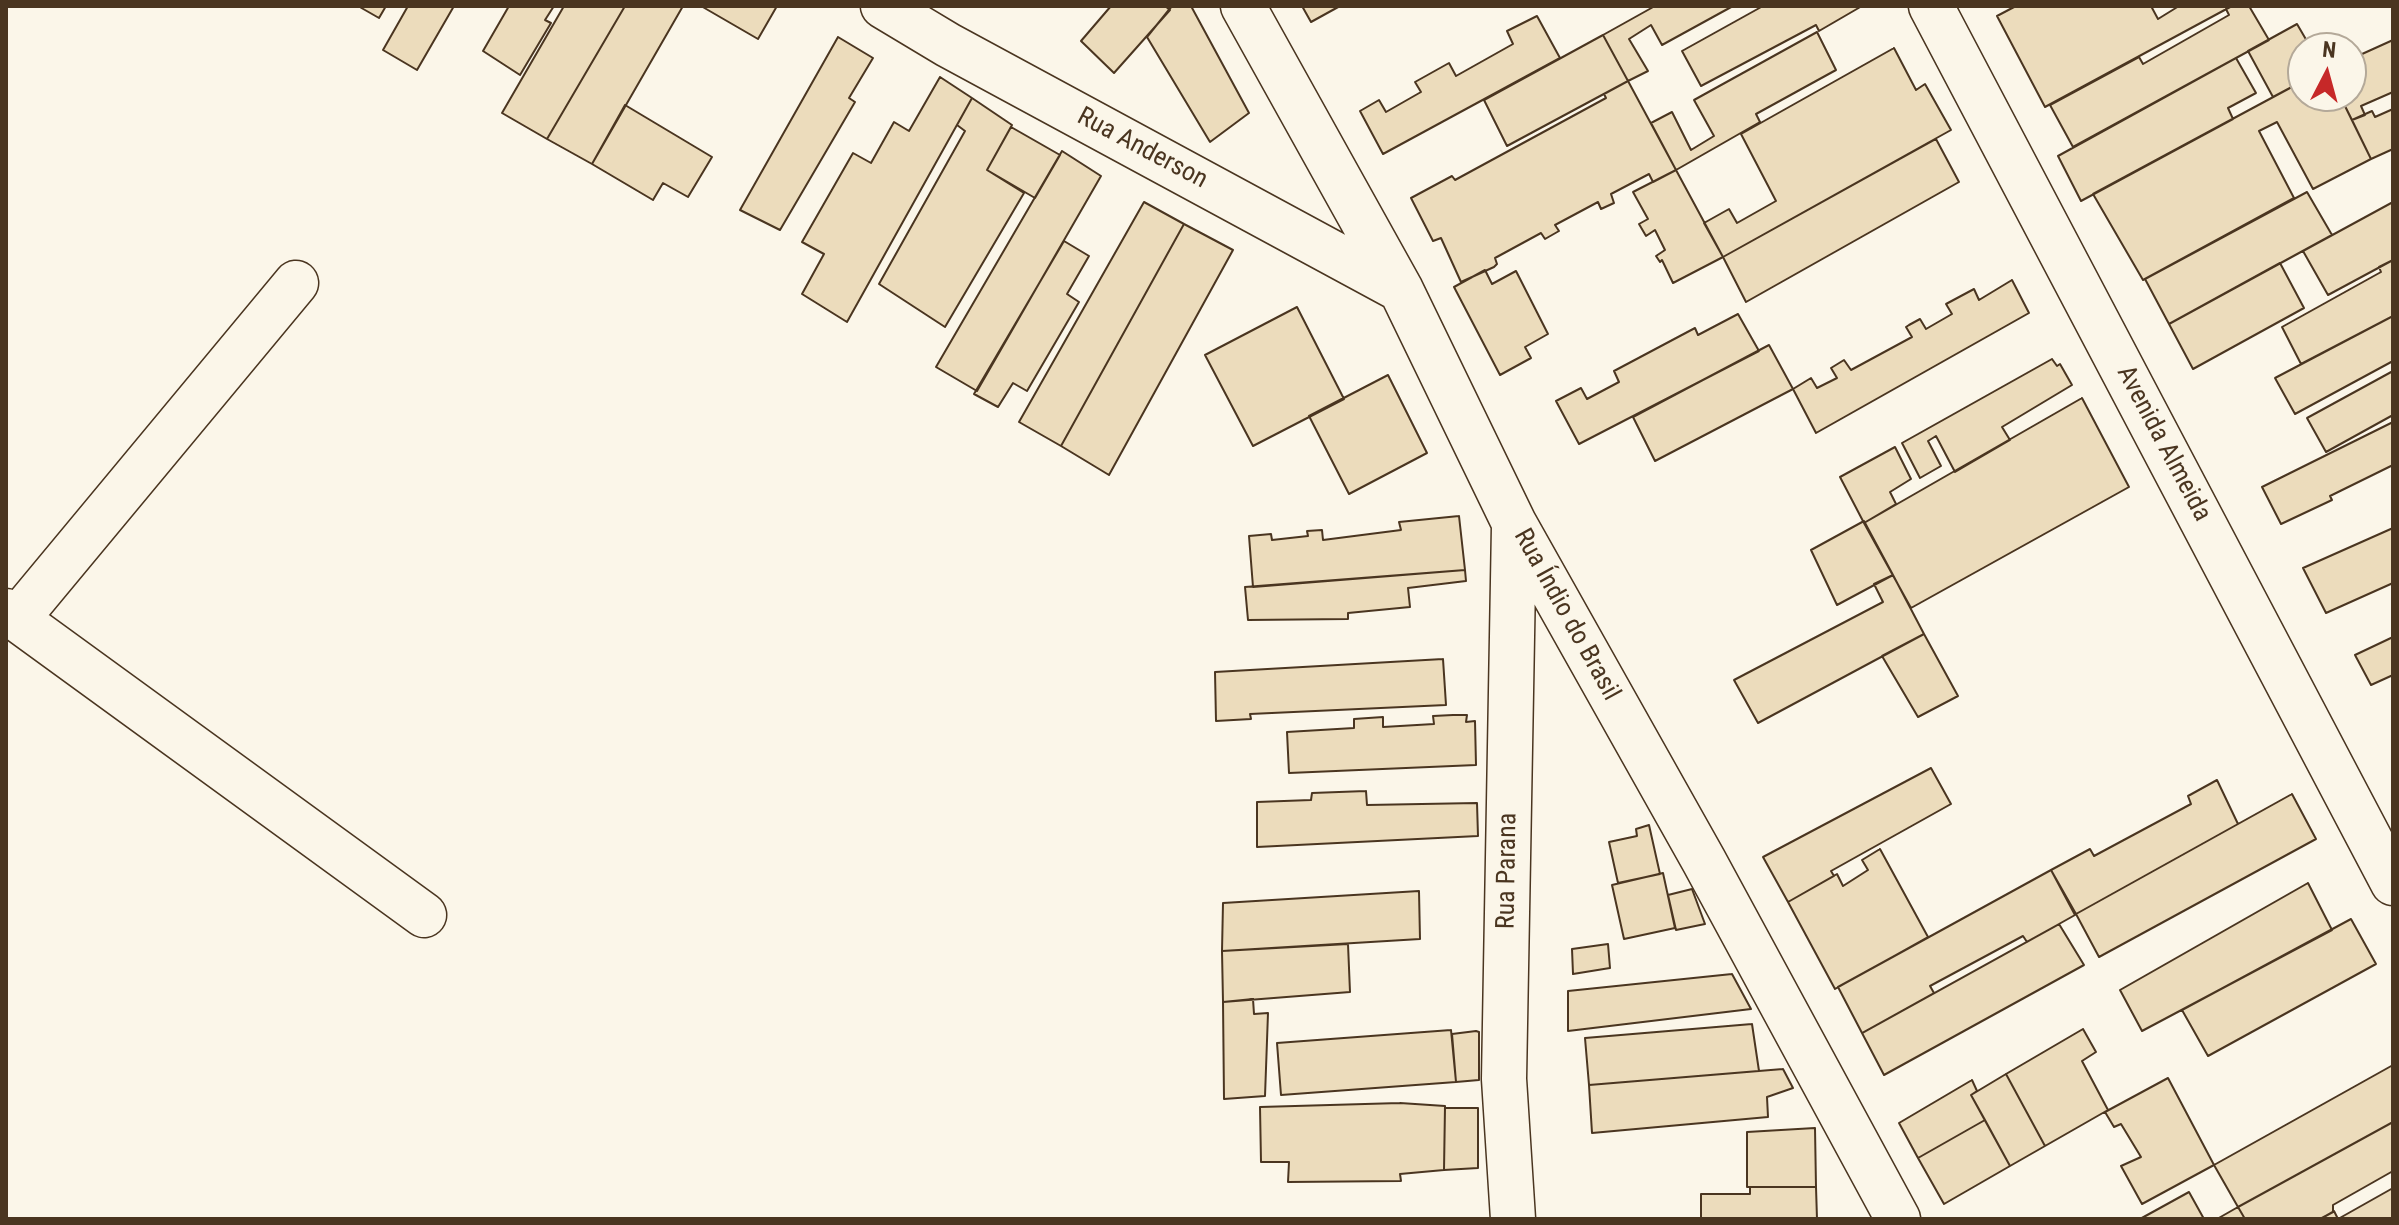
<!DOCTYPE html>
<meta charset="utf-8">
<style>
body{margin:0}
#map{position:relative;width:2399px;height:1225px;overflow:hidden;background:#fbf6e9;font-family:"Roboto Condensed",sans-serif}
canvas{display:block}
.frame{position:absolute;inset:0;border:8px solid #4a3520;pointer-events:none}
.north{position:absolute;left:2287px;top:32px;width:80px;height:80px;box-sizing:border-box;background:#fbf6e9;border:2px solid #b4a999;border-radius:50%;rotate:6deg;font-size:22px;font-weight:700;line-height:32px;text-align:center;color:#4a3520}
.north::after{content:'';display:block;margin:auto;width:28px;height:36px;background:#c62828;clip-path:polygon(50% 0,100% 100%,50% 72%,0 100%)}
</style>
<div id="map">
<canvas width="2399" height="1225"></canvas>
<div class="frame"></div>
<div class="north">N</div>
</div>
<script>
const context = document.querySelector('canvas').getContext('2d');
context.lineJoin = 'round';
function fillPath(path, color) {
  context.fillStyle = color;
  context.fill(path, 'evenodd');
}
function toPath(rows) {
  const path = new Path2D();
  for (const r of rows) {
    path.moveTo(r[0], r[1]);
    for (let i = 2; i < r.length; i += 2) path.lineTo(r[i], r[i + 1]);
  }
  return path;
}
function strokePath(path, color, width, dash) {
  context.strokeStyle = color;
  context.lineWidth = width;
  context.lineCap = dash ? 'butt' : 'round';
  context.setLineDash(dash || []);
  context.stroke(path);
}
function label(font, color, halo, rows, align = 'center') {
  context.font = font + ' "Roboto Condensed",sans-serif';
  context.lineWidth = 6;
  context.setLineDash([]);
  context.textBaseline = 'middle';
  context.strokeStyle = halo;
  context.fillStyle = color;
  for (const [text, x, y, turn = 0] of rows) {
    context.save();
    context.translate(x, y);
    context.rotate((+turn || 0) * Math.PI / 180);
    context.textAlign = isNaN(turn) ? turn : align;
    if (halo) context.strokeText(text, 0, 0);
    context.fillText(text, 0, 0);
    context.restore();
  }
}
const building = toPath([
 [358,6,386,6,379,18,358,6],
 [408,6,454,6,417,70,383,50,408,6],
 [509,6,554,6,545,20,551,23,520,75,483,51,509,6],
 [564,6,625,6,547,139,502,113,564,6],
 [625,6,683,6,592,164,547,139,625,6],
 [701,6,777,6,758,39,701,6],
 [1111,6,1165,6,1170,10,1114,73,1081,41,1111,6],
 [1172,6,1191,6,1249,113,1210,142,1147,37,1172,6],
 [1302,6,1340,6,1311,22,1302,6],
 [1655,6,1733,6,1662,45,1651,25,1629,39,1648,71,1628,81,1603,35,1655,6],
 [1763,6,1862,6,1819,31,1816,25,1701,86,1682,51,1763,6],
 [2016,6,2151,6,2158,19,2179,6,2232,6,2045,107,1997,16,2016,6],
 [2232,6,2249,6,2269,40,2073,147,2050,105,2139,57,2143,64,2229,15,2226,9,2232,6],
 [1537,16,1560,58,1383,154,1360,111,1379,100,1386,112,1421,92,1415,82,1449,63,1456,76,1513,44,1507,31,1537,16],
 [2297,24,2311,48,2303,48,2303,81,2273,97,2248,51,2297,24],
 [1817,32,1836,70,1756,114,1760,122,1676,170,1651,123,1672,112,1691,150,1714,136,1694,100,1817,32],
 [1603,35,1628,81,1507,146,1484,100,1603,35],
 [838,37,873,58,849,98,855,102,780,230,740,210,838,37],
 [2393,40,2393,92,2361,106,2365,115,2352,120,2340,96,2351,96,2351,59,2393,40],
 [1894,48,1916,90,1925,84,1951,130,1723,257,1704,223,1729,209,1737,223,1776,201,1741,134,1894,48],
 [2236,58,2256,93,2228,108,2233,119,2081,201,2058,156,2236,58],
 [940,77,972,98,847,322,802,294,824,254,802,242,853,153,871,163,894,122,909,131,940,77],
 [1628,81,1676,170,1653,182,1649,174,1611,194,1614,203,1601,209,1598,202,1555,225,1559,231,1545,239,1541,233,1495,258,1497,264,1494,267,1461,282,1441,238,1433,241,1411,198,1452,176,1455,180,1606,98,1604,94,1628,81],
 [2303,81,2303,96,2340,96,2371,159,2313,189,2277,122,2259,131,2294,198,2143,280,2093,194,2303,81],
 [972,98,1012,125,987,170,1024,193,945,327,879,284,965,131,957,125,972,98],
 [625,105,712,157,688,197,663,183,653,200,592,164,625,105],
 [2393,109,2393,149,2371,159,2352,120,2372,111,2375,117,2393,109],
 [1011,127,1060,155,1035,198,987,170,1011,127],
 [1936,139,1959,182,1746,302,1723,257,1936,139],
 [1062,151,1101,176,977,391,936,367,1062,151],
 [1676,170,1723,257,1673,283,1662,260,1660,262,1656,256,1665,250,1655,230,1646,236,1639,224,1648,219,1633,192,1676,170],
 [2307,192,2332,235,2169,324,2145,279,2307,192],
 [1144,202,1184,224,1061,446,1019,422,1144,202],
 [2393,202,2393,260,2328,295,2303,251,2393,202],
 [1184,224,1233,250,1109,475,1061,446,1184,224],
 [1064,241,1089,256,1067,294,1079,302,1027,391,1013,383,998,407,974,394,1064,241],
 [2393,260,2393,316,2301,364,2282,327,2381,272,2379,267,2393,260],
 [2280,263,2304,308,2193,369,2169,324,2280,263],
 [1485,270,1492,284,1516,271,1548,334,1525,347,1531,358,1500,375,1454,287,1485,270],
 [2012,280,2029,313,1816,433,1793,389,1811,378,1817,388,1837,378,1831,368,1844,360,1851,370,1912,337,1906,327,1909,325,1920,319,1926,329,1952,314,1946,304,1974,289,1979,300,2012,280],
 [1297,307,1344,399,1253,446,1205,355,1297,307],
 [1738,314,1759,351,1579,444,1556,401,1581,388,1587,399,1619,382,1614,371,1695,328,1698,335,1738,314],
 [2393,316,2393,361,2295,414,2275,378,2393,316],
 [1769,345,1793,389,1655,461,1633,417,1769,345],
 [2052,359,2057,366,2060,364,2072,385,2002,427,2010,440,1955,472,1936,436,1928,441,1941,466,1920,478,1902,443,2052,359],
 [2393,371,2393,415,2326,452,2307,418,2393,371],
 [1388,375,1427,453,1349,494,1309,416,1388,375],
 [2082,398,2129,487,1911,608,1864,523,2082,398],
 [2393,422,2393,465,2330,496,2332,500,2281,524,2262,487,2393,422],
 [1895,447,1911,479,1890,492,1896,504,1864,523,1840,477,1895,447],
 [1459,516,1465,570,1253,587,1249,536,1271,534,1272,540,1308,536,1307,531,1322,530,1323,540,1401,530,1399,522,1459,516],
 [1864,521,1893,575,1837,605,1811,550,1864,521],
 [2393,528,2393,583,2326,613,2303,568,2393,528],
 [1465,570,1466,581,1408,588,1410,607,1348,613,1348,619,1248,620,1245,587,1465,570],
 [1893,575,1924,634,1758,723,1734,680,1883,602,1874,584,1893,575],
 [1924,634,1958,696,1918,717,1882,656,1924,634],
 [2393,637,2393,675,2371,685,2355,655,2393,637],
 [1443,659,1446,705,1250,714,1251,719,1216,721,1215,672,1443,659],
 [1453,715,1467,715,1466,722,1475,721,1476,765,1289,773,1287,732,1354,728,1354,719,1383,717,1383,727,1434,724,1433,716,1453,715],
 [1931,768,1951,804,1831,871,1834,876,1788,902,1763,857,1931,768],
 [2217,780,2238,824,2076,914,2051,870,2090,849,2094,856,2191,804,2188,796,2217,780],
 [1366,791,1367,805,1477,803,1478,836,1257,847,1257,802,1311,800,1312,793,1366,791],
 [2292,794,2316,839,2099,957,2076,914,2292,794],
 [1649,825,1660,874,1618,883,1609,842,1637,836,1636,829,1649,825],
 [1880,849,1928,937,1835,989,1788,902,1837,874,1843,886,1868,870,1862,860,1880,849],
 [2051,870,2075,915,2027,942,2023,936,1930,986,1934,993,1862,1033,1838,987,2051,870],
 [1663,873,1675,928,1624,939,1612,885,1663,873],
 [2308,883,2332,930,2142,1031,2120,990,2308,883],
 [1692,889,1705,924,1676,930,1668,895,1692,889],
 [1419,891,1420,939,1222,951,1223,903,1419,891],
 [2351,919,2376,964,2208,1056,2182,1010,2351,919],
 [2059,924,2084,965,1884,1075,1862,1033,2059,924],
 [1348,944,1350,992,1223,1002,1222,951,1348,944],
 [1608,944,1610,968,1573,974,1572,949,1608,944],
 [1732,974,1751,1009,1568,1031,1568,991,1732,974],
 [1253,999,1254,1014,1268,1013,1265,1096,1224,1099,1223,1002,1253,999],
 [1752,1024,1759,1071,1589,1085,1585,1038,1752,1024],
 [2083,1029,2096,1052,2082,1061,2108,1110,2045,1146,2006,1074,2083,1029],
 [1451,1030,1456,1082,1281,1095,1277,1043,1451,1030],
 [1476,1031,1479,1032,1479,1080,1456,1082,1452,1034,1476,1031],
 [2393,1065,2393,1122,2238,1207,2214,1165,2393,1065],
 [1783,1069,1793,1088,1767,1097,1768,1117,1592,1133,1589,1085,1783,1069],
 [2006,1074,2045,1146,2010,1166,1971,1095,2006,1074],
 [2168,1078,2214,1165,2142,1204,2121,1166,2141,1157,2121,1124,2114,1127,2105,1112,2168,1078],
 [1972,1080,1977,1091,1971,1095,1985,1120,1918,1158,1899,1123,1972,1080],
 [1400,1103,1445,1106,1444,1170,1400,1174,1401,1181,1288,1182,1289,1162,1261,1162,1260,1107,1400,1103],
 [1445,1108,1478,1108,1478,1168,1444,1170,1445,1108],
 [1985,1120,2010,1166,1944,1204,1918,1158,1985,1120],
 [2393,1122,2393,1171,2333,1205,2333,1212,2320,1219,2245,1219,2238,1207,2393,1122],
 [1815,1128,1816,1187,1747,1187,1747,1132,1815,1128],
 [1750,1187,1816,1187,1817,1219,1701,1219,1701,1194,1750,1194,1750,1187],
 [2393,1188,2393,1219,2320,1219,2334,1211,2338,1219,2393,1188],
 [2189,1192,2204,1219,2140,1219,2189,1192],
 [2238,1207,2245,1219,2217,1219,2238,1207]
]);
fillPath(building, '#ecdcbc');
strokePath(building, '#4a3520', 2);
const minor = toPath([
 [883,6,948,45,1401,290],
 [1243,6,1401,290,1514,523,1704,861,1898,1219],
 [1931,6,2393,883],
 [6,611,424,915],
 [17,619,296,283],
 [1513,1219,1504,1079,1514,526]
]);
strokePath(minor, '#4a3520', 47);
strokePath(minor, '#fbf6e9', 44);
label('26px', '#4a3520', '#fbf6e9', [
 ["Rua Anderson",1142,149,28],
 ["Avenida Almeida",2163,444,62],
 ["Rua Índio do Brasil",1566,615,61],
 ["Rua Parana",1508,871,-89]
]);
</script>
